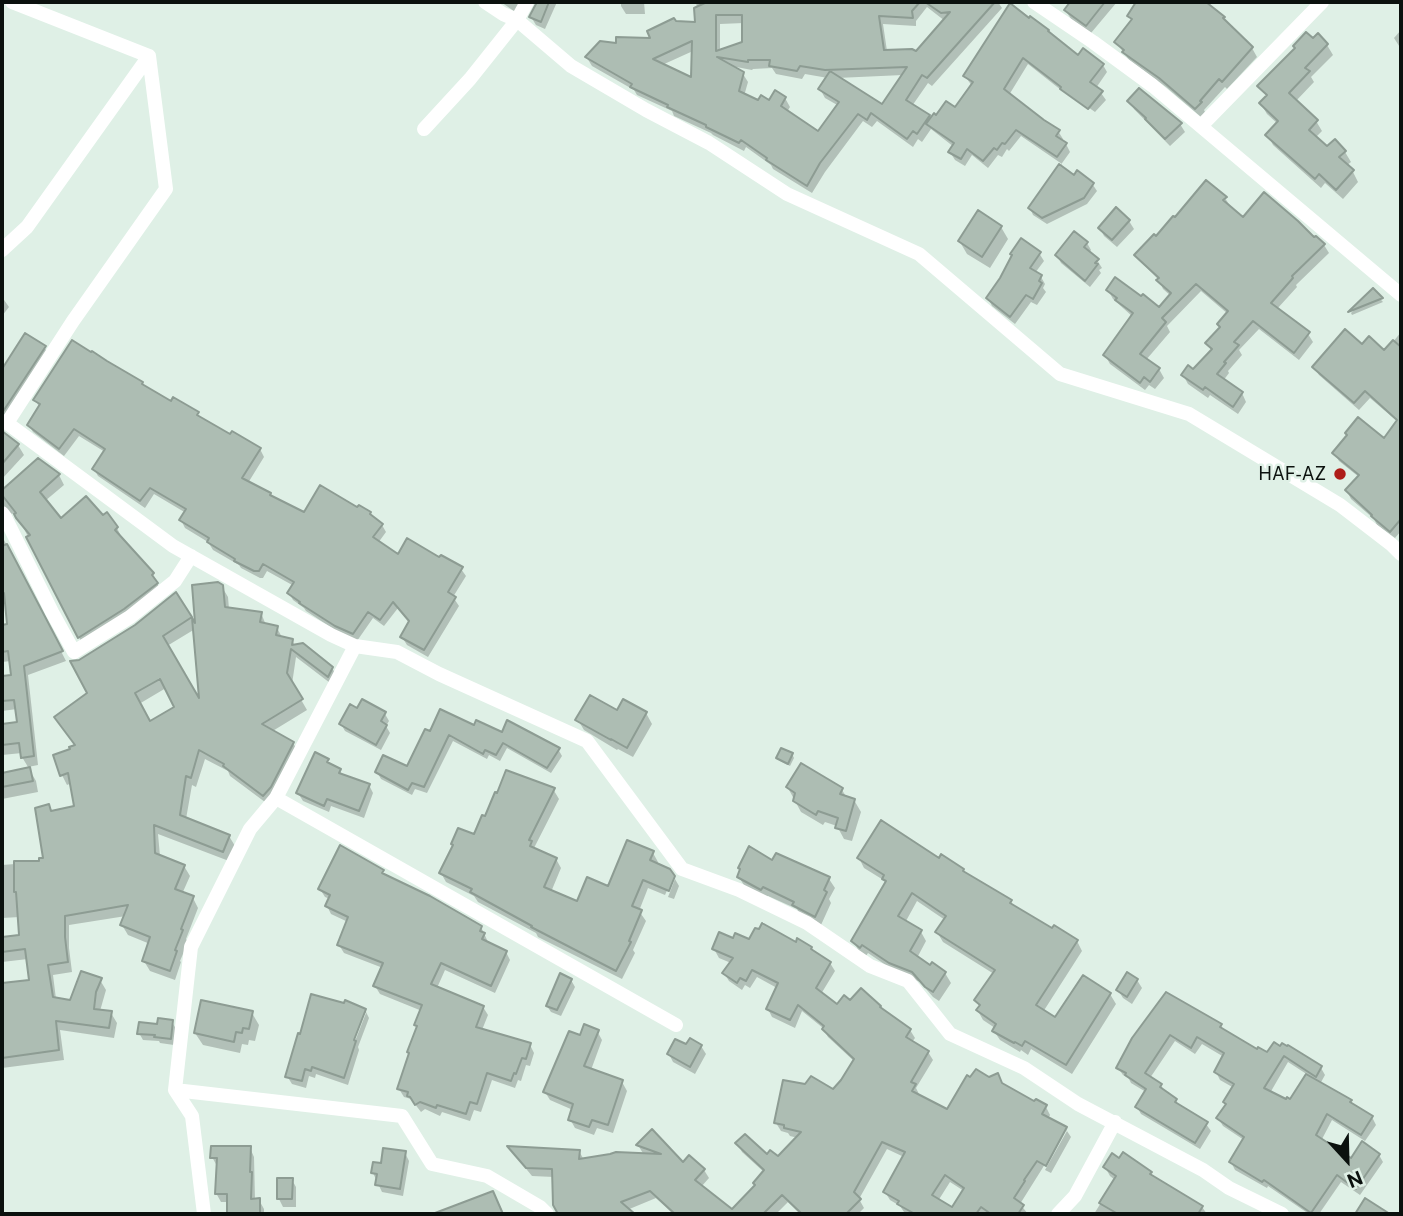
<!DOCTYPE html>
<style>
body{margin:0}
#map{position:relative;width:1403px;height:1216px;overflow:hidden;background:#dff0e6;font-family:"Public Sans",sans-serif}
canvas{display:block}
.frame{position:absolute;inset:0;border:4px solid #0b110e;pointer-events:none}
.north{position:absolute;left:1312px;top:1125px;width:70px;height:70px;-webkit-text-stroke:5px #dff0e6;paint-order:stroke;rotate:158deg;font-size:19px;font-weight:700;line-height:28px;text-align:center;color:#0b110e}
.north::after{content:'';display:block;margin:auto;width:24px;height:32px;background:#0b110e;clip-path:polygon(50% 0,100% 100%,50% 72%,0 100%)}
</style>
<div id="map">
<canvas width="1403" height="1216"></canvas>
<div class="frame"></div>
<div class="north">N</div>
</div>
<script>
const context = document.querySelector('canvas').getContext('2d');
context.lineJoin = 'round';
function fillPath(path, color) {
  context.fillStyle = color;
  context.fill(path, 'evenodd');
}
function toPath(rows) {
  const path = new Path2D();
  for (const r of rows) {
    path.moveTo(r[0], r[1]);
    for (let i = 2; i < r.length; i += 2) path.lineTo(r[i], r[i + 1]);
  }
  return path;
}
function strokePath(path, color, width, dash) {
  context.strokeStyle = color;
  context.lineWidth = width;
  context.lineCap = dash ? 'butt' : 'round';
  context.setLineDash(dash || []);
  context.stroke(path);
}
function label(font, color, halo, rows, align = 'center') {
  context.font = font + ' "Public Sans",sans-serif';
  context.lineWidth = 5;
  context.setLineDash([]);
  context.textBaseline = 'middle';
  context.strokeStyle = halo;
  context.fillStyle = color;
  for (const [text, x, y, turn = 0] of rows) {
    context.save();
    context.translate(x, y);
    context.rotate((+turn || 0) * Math.PI / 180);
    context.textAlign = isNaN(turn) ? turn : align;
    if (halo) context.strokeText(text, 0, 0);
    context.fillText(text, 0, 0);
    context.restore();
  }
}
fillPath(toPath([
 [501,2,526,2,518,14],
 [539,2,557,2,545,29,536,25,531,17],
 [621,2,644,2,645,14,626,14,621,6],
 [696,2,998,2,1002,8,932,86,928,83,912,106,929,116,931,120,956,110,972,86,965,76,1012,4,1048,31,1078,58,1103,65,1107,72,1096,88,1101,93,1106,100,1095,112,1061,88,1061,90,1028,64,1009,95,1058,131,1063,139,1061,141,1066,144,1070,152,1060,166,1074,177,1093,185,1097,191,1087,204,1047,224,1033,215,1030,208,1062,164,1021,136,1009,151,1007,149,1002,157,998,155,988,168,972,155,965,166,955,160,950,152,954,147,931,129,922,142,918,139,913,147,877,121,872,127,863,121,825,172,812,193,773,169,771,165,746,147,744,151,713,135,711,133,674,116,672,111,637,95,634,90,592,66,587,58,618,45,653,40,675,23,696,24,697,8],
 [927,7,945,21,916,54,887,51,883,24,916,26,916,21],
 [744,23,744,43,720,52,720,24],
 [693,51,692,80,662,65],
 [731,66,752,70,753,69,772,68,776,74,802,79,805,74,828,78,820,89,825,98,839,106,818,133,787,112,790,107,785,98,769,102,758,102,744,96,748,82,743,74],
 [903,75,882,106,837,78],
 [1072,2,1117,2,1091,33,1071,19,1066,11],
 [1138,2,1212,2,1209,6,1223,18,1227,24,1252,48,1257,57,1227,89,1225,87,1204,110,1205,112,1201,117,1166,87,1129,60,1116,42,1132,21,1129,16],
 [1401,30,1401,49,1394,38],
 [1318,36,1327,45,1333,55,1311,77,1314,82,1295,102,1316,121,1322,131,1315,138,1327,148,1335,141,1345,152,1351,162,1346,166,1353,172,1358,182,1343,199,1325,183,1321,188,1273,145,1268,135,1278,124,1267,114,1261,104,1267,97,1259,86],
 [1130,101,1180,124,1185,132,1170,146,1134,109],
 [1225,198,1230,206,1243,219,1314,240,1324,245,1329,253,1296,285,1297,287,1277,309,1308,334,1313,342,1299,360,1259,329,1239,350,1242,355,1228,371,1229,373,1223,381,1242,393,1246,402,1238,414,1210,395,1208,398,1188,384,1183,375,1194,372,1212,351,1207,344,1221,328,1228,314,1201,291,1167,326,1170,332,1146,360,1159,369,1164,378,1155,389,1149,385,1145,390,1110,364,1105,355,1133,317,1113,299,1108,290,1159,310,1171,296,1163,289,1159,280,1142,263,1137,255,1156,239],
 [1116,210,1129,221,1134,229,1117,247,1104,236,1100,228],
 [1001,227,1008,239,990,268,967,254,960,242],
 [1087,243,1091,250,1089,253,1097,260,1102,268,1099,270,1101,273,1090,287,1061,263,1057,255],
 [1039,253,1044,261,1035,273,1041,277,1045,284,1043,288,1046,292,1037,305,1031,302,1015,324,992,306,988,298,1013,257],
 [1373,291,1383,302,1352,315,1351,313],
 [2,297,9,307,2,316],
 [1401,332,1401,531,1395,538,1377,525,1374,519,1351,499,1347,491,1359,477,1339,461,1334,453,1384,440,1398,422,1370,398,1359,410,1319,375,1314,367,1362,346,1385,352],
 [25,335,44,347,50,356,4,428,2,433,18,445,24,455,2,479,2,371],
 [142,383,144,387,172,403,197,413,200,418,231,437,260,449,264,457,248,483,270,494,272,497,304,514,372,517,382,525,386,532,378,543,398,556,440,559,461,569,466,576,453,597,459,606,428,657,407,645,402,637,410,623,398,608,384,626,373,618,357,641,341,634,306,611,304,608,293,600,289,593,294,586,267,571,263,578,260,578,241,568,239,565,213,550,208,542,185,528,181,520,186,513,154,494,145,508,98,476,94,469,105,452,79,436,64,456,33,432,29,425,40,408,35,400],
 [38,460,59,475,64,485,45,501,60,520,102,517,107,514,117,528,122,538,121,539,153,574,162,593,84,647,19,519,14,514,8,513,2,515,2,492],
 [2,536,66,661,28,675,38,765,28,767,22,757,22,753,2,755,2,726,18,724,17,709,2,711,2,678,13,676,11,661,2,662,2,627,9,626,7,603,2,604],
 [222,587,228,597,229,609,261,613,266,625,277,628,283,639,292,640,295,646,332,668,338,678,334,686,296,657,292,684,307,710,271,732,293,743,299,753,269,805,230,776,228,771,205,759,196,787,192,785,186,819,229,836,235,846,229,861,158,834,160,856,184,866,190,876,182,894,193,898,198,908,186,939,188,942,180,961,181,962,175,980,150,971,144,961,150,944,128,935,122,925,126,916,69,925,69,948,72,972,53,975,56,999,71,1002,100,980,106,990,100,1011,111,1013,117,1023,114,1038,60,1030,64,1060,2,1068,2,985,31,981,28,959,2,962,2,939,21,936,20,917,2,918,2,865,41,862,45,860,52,813,76,808,72,783,67,785,62,775,76,746,89,694,80,662,136,627,176,595,198,630],
 [195,629,202,706,167,646],
 [166,688,176,708,150,723,139,704],
 [358,711,385,714,389,721,386,726,390,733,381,750,345,731,341,724],
 [618,713,646,713,652,724,633,757,618,749,617,750,584,730,578,720],
 [474,727,558,749,562,756,551,773,507,748,500,761,489,755,487,759,453,741,427,793,415,789,412,795,381,779,377,772,408,768,426,731],
 [792,754,794,758,790,766,780,761,778,758],
 [327,760,331,766,339,770,343,776,369,785,373,793,364,818,331,806,329,812,303,801,298,793],
 [29,769,36,781,38,792,2,799,2,775],
 [788,788,842,790,847,798,854,800,861,812,852,841,844,839,837,826,825,822,823,825,801,812],
 [553,789,559,799,534,848,556,859,561,868,551,892,578,903,609,888,653,853,658,862,657,865,673,877,665,895,648,888,639,911,646,921,633,950,635,953,622,979,538,937,536,933,478,902,474,896,446,882,441,873,475,837],
 [859,858,939,860,963,870,965,875,1011,901,1014,907,1053,930,1077,941,1082,951,1043,1012,1056,1020,1110,994,1116,1004,1072,1074,1031,1049,1028,1055,1021,1050,1020,1052,1000,1040,994,1031,995,1028,983,1020,978,1011,980,1008,976,1000,994,974,943,942,937,932,945,920,917,901,906,921,921,932,926,941,917,958,945,973,951,983,939,1001,933,997,920,982,896,972,868,953,866,956,859,951,853,941,887,884,885,881,864,868],
 [773,862,829,879,835,888,829,899,831,903,821,925,800,915,797,909,768,896,767,898,745,887,739,877],
 [383,872,386,877,481,927,488,942,506,952,510,960,495,993,445,970,437,988,483,1007,488,1015,482,1030,530,1045,534,1053,530,1066,526,1065,521,1081,518,1080,515,1088,492,1080,481,1112,474,1110,470,1121,442,1112,440,1116,425,1109,421,1112,411,1099,404,1097,399,1089,418,1029,416,1025,422,1011,380,994,375,986,383,968,344,953,339,945,348,922,331,914,327,906,330,899,325,897,320,889],
 [675,879,679,886,674,899,668,897],
 [734,940,796,944,811,948,814,953,830,963,835,971,821,994,837,1007,850,1002,883,1011,910,1030,915,1038,912,1042,928,1052,933,1060,916,1088,919,1094,918,1096,947,1111,1003,1086,1035,1104,1046,1107,1050,1115,1048,1119,1067,1131,1064,1131,1042,1169,1020,1204,1028,1214,908,1214,904,1212,900,1206,890,1200,885,1192,904,1157,887,1149,859,1199,864,1208,858,1214,800,1214,788,1202,776,1214,671,1214,672,1213,656,1198,627,1210,633,1214,560,1214,555,1205,554,1177,532,1176,514,1154,579,1151,584,1160,644,1155,638,1145,652,1132,683,1164,689,1157,704,1170,709,1178,701,1187,732,1212,757,1186,765,1173,742,1152,738,1144,767,1157,778,1159,798,1138,790,1136,788,1133,781,1131,776,1123,833,1091,855,1062,828,1037,823,1028,802,1011,795,1028,772,1017,768,1009,777,988,757,977,750,988,745,985,742,990,729,981,724,973,731,963,719,958,714,949],
 [950,1182,964,1191,952,1209,938,1201],
 [571,980,575,987,561,1016,551,1012,547,1006],
 [1137,980,1142,988,1132,1004,1123,998,1118,990],
 [365,1010,369,1018,358,1047,359,1050,348,1085,316,1074,315,1078,309,1076,306,1088,292,1084,287,1076,301,1036],
 [362,1013,366,1013,352,1049,349,1048],
 [252,1013,259,1025,255,1041,249,1040,248,1045,242,1044,240,1053,203,1045,195,1033],
 [172,1022,176,1029,174,1045,160,1043,159,1041,143,1040,139,1033,158,1025],
 [1221,1025,1224,1031,1258,1051,1267,1054,1274,1044,1321,1068,1325,1075,1320,1084,1351,1101,1353,1105,1372,1117,1376,1125,1365,1141,1332,1120,1321,1141,1351,1160,1379,1155,1383,1162,1360,1195,1341,1182,1319,1214,1309,1214,1268,1186,1267,1188,1235,1170,1231,1162,1244,1140,1223,1126,1218,1118,1227,1106,1225,1102,1234,1088,1220,1080,1216,1072,1224,1057,1202,1044,1195,1054,1175,1041,1150,1078,1161,1085,1165,1093,1176,1100,1180,1108,1206,1124,1211,1131,1200,1149,1141,1114,1137,1107,1146,1092,1131,1083,1129,1079,1123,1075,1118,1068,1134,1039],
 [1288,1062,1308,1075,1291,1102,1270,1093],
 [597,1031,602,1040,591,1070,622,1082,627,1091,613,1133,597,1128,594,1135,575,1128,570,1119,573,1110,550,1100,545,1092,581,1037],
 [701,1046,706,1054,695,1074,673,1062,669,1054,687,1047],
 [1067,1131,1071,1137,1051,1173,1045,1170],
 [250,1148,254,1157,255,1200,259,1200,264,1209,264,1214,229,1214,229,1202,221,1202,216,1193,217,1166,212,1157],
 [405,1153,409,1161,403,1196,382,1192,373,1173,382,1165],
 [1105,1167,1150,1173,1153,1178,1202,1207,1207,1214,1094,1214,1115,1180,1110,1176],
 [292,1180,296,1187,296,1207,283,1207,279,1199],
 [494,1193,504,1214,460,1214,457,1207]
]), '#0003');
const building = toPath([
 [537,2,549,2,541,22,529,17,537,2],
 [707,2,920,2,912,11,913,18,879,16,884,50,912,49,916,51,950,12,941,13,925,2,995,2,927,78,922,75,906,100,930,115,917,134,913,131,907,139,871,113,867,120,858,114,820,163,807,186,766,160,767,158,741,140,739,143,706,127,706,125,667,107,668,105,630,87,632,84,585,57,600,41,616,43,616,37,650,38,647,31,674,18,676,21,695,22,694,8,707,2],
 [716,15,742,15,742,42,716,51,716,15],
 [692,41,691,77,653,59,692,41],
 [717,57,748,62,748,60,770,60,769,66,797,71,800,66,825,70,907,67,882,104,830,71,818,89,839,102,818,131,781,106,786,97,775,90,769,100,761,95,758,100,739,91,744,72,717,57],
 [1070,2,1105,2,1086,26,1064,10,1070,2],
 [1136,2,1206,2,1225,17,1223,18,1253,47,1222,82,1219,79,1200,101,1202,102,1195,109,1159,78,1122,52,1124,50,1114,42,1132,19,1127,16,1136,2],
 [1010,3,1029,18,1030,16,1049,30,1048,31,1078,55,1083,48,1104,64,1090,82,1103,91,1088,109,1060,89,1061,87,1023,58,1004,89,1044,120,1060,130,1056,136,1067,143,1057,157,1016,130,1005,144,1002,143,997,150,994,148,983,161,967,149,961,159,948,152,954,143,926,124,934,113,936,115,946,101,955,107,973,82,963,76,1010,3],
 [1306,32,1313,38,1318,33,1328,44,1305,68,1310,71,1289,93,1318,120,1309,130,1327,146,1335,139,1346,151,1339,157,1354,170,1336,190,1319,174,1315,179,1265,135,1278,121,1259,103,1267,95,1257,86,1295,48,1293,46,1306,32],
 [1139,88,1182,123,1165,139,1145,119,1146,118,1127,101,1139,88],
 [1059,164,1074,175,1077,170,1094,183,1084,198,1042,218,1028,208,1059,164],
 [1206,180,1227,197,1223,200,1243,217,1264,192,1298,221,1314,237,1316,236,1325,244,1292,276,1293,278,1271,303,1310,332,1294,353,1253,321,1234,342,1239,345,1224,362,1226,363,1217,374,1243,392,1233,407,1205,387,1203,390,1181,375,1188,365,1193,369,1212,349,1205,343,1220,327,1217,324,1228,311,1196,284,1162,318,1166,322,1140,354,1160,368,1150,382,1144,377,1140,383,1103,355,1133,313,1115,300,1117,298,1106,290,1115,277,1141,296,1143,294,1159,307,1171,293,1156,280,1159,278,1134,255,1154,234,1156,236,1173,216,1175,217,1206,180],
 [1116,207,1130,220,1112,240,1098,228,1116,207],
 [978,210,1002,226,982,257,958,241,978,210],
 [1074,231,1088,242,1084,247,1099,259,1095,263,1098,264,1085,281,1055,255,1074,231],
 [1021,238,1041,252,1030,268,1042,275,1039,281,1042,283,1033,299,1026,295,1010,317,986,298,1000,278,1012,255,1010,254,1021,238],
 [1373,288,1383,298,1348,312,1373,288],
 [1345,329,1362,344,1369,336,1384,350,1393,340,1401,347,1401,519,1390,532,1371,516,1372,515,1345,490,1359,475,1332,453,1347,435,1345,433,1358,417,1384,438,1397,420,1365,391,1354,403,1312,367,1345,329],
 [25,333,46,346,2,413,2,369,25,333],
 [72,340,91,352,92,351,107,361,143,382,142,384,171,401,173,397,199,412,197,415,230,434,232,431,261,448,242,478,271,493,270,495,304,512,320,485,357,507,359,505,371,512,370,514,383,524,373,537,398,554,407,538,439,557,441,555,463,567,448,592,456,597,424,650,400,637,409,621,393,602,380,620,368,612,353,634,335,626,299,603,300,602,287,593,294,582,263,564,259,571,254,571,234,561,235,559,207,542,209,538,179,520,186,509,150,488,140,501,92,469,105,449,74,429,59,449,27,425,40,404,33,400,72,340],
 [2,431,19,444,2,464,2,431],
 [38,458,60,474,40,492,61,518,86,496,103,515,107,512,118,527,115,530,154,573,152,575,158,583,124,609,78,638,26,537,30,535,16,518,14,514,16,513,2,495,2,490,38,458],
 [7,544,63,651,24,666,34,756,21,758,19,743,2,745,2,724,17,722,14,700,2,701,2,676,11,675,8,651,2,652,2,625,7,624,4,593,2,594,2,546,7,544],
 [218,582,223,585,225,607,262,612,260,622,278,626,276,635,293,639,292,645,303,643,333,667,328,677,291,649,287,673,303,699,262,724,294,742,271,787,263,796,223,766,224,764,199,750,191,778,186,776,180,815,230,835,223,852,154,825,155,853,185,865,175,889,194,896,181,929,183,930,175,950,177,951,170,971,142,961,150,937,120,925,128,905,65,916,65,937,68,962,48,965,53,997,70,1000,81,971,102,978,96,992,94,1009,112,1011,109,1028,56,1021,59,1050,2,1058,2,983,29,980,25,949,2,952,2,937,19,935,16,892,14,892,14,861,39,861,39,858,43,858,35,808,49,804,51,811,74,806,68,773,60,776,53,755,70,749,69,747,75,745,54,717,87,693,70,661,79,660,135,625,176,592,192,617,163,636,199,698,192,618,195,623,192,585,218,582],
 [160,679,174,707,150,721,135,693,160,679],
 [590,695,617,710,623,699,647,712,627,748,611,739,611,740,575,720,590,695],
 [362,699,386,712,381,721,387,725,376,745,339,724,350,704,357,708,362,699],
 [440,709,474,725,476,720,502,732,507,720,560,748,547,768,503,743,496,755,485,750,483,754,449,735,424,787,412,783,408,790,375,772,383,755,407,766,425,729,430,731,440,709],
 [781,748,793,753,788,764,776,758,781,748],
 [315,752,329,759,327,762,341,769,339,773,370,784,359,811,327,799,324,806,296,793,315,752],
 [801,763,843,788,840,794,855,799,846,831,835,828,838,818,818,811,816,815,793,801,795,793,786,787,801,763],
 [30,767,33,781,2,787,2,773,30,767],
 [506,770,555,788,529,840,532,841,530,846,557,858,544,887,577,901,587,877,608,886,627,840,654,851,650,860,670,869,675,876,669,891,643,880,632,906,642,910,629,941,631,942,616,971,531,927,532,926,470,892,472,889,439,873,453,845,451,844,458,828,474,834,482,815,485,816,495,792,497,793,506,770],
 [881,820,939,858,941,854,964,869,963,871,1012,900,1010,903,1052,928,1054,925,1078,940,1036,1005,1055,1017,1083,975,1111,993,1066,1065,1025,1041,1022,1046,1015,1042,1014,1043,992,1031,996,1024,976,1010,980,1005,974,1000,995,970,935,932,946,916,912,893,898,916,922,930,910,951,930,965,932,962,946,972,933,992,925,987,912,972,889,963,862,945,860,948,851,941,886,881,882,879,884,875,857,858,881,820],
 [340,845,384,870,382,873,430,896,482,926,480,931,485,933,482,939,507,951,491,986,441,963,431,984,484,1006,476,1027,531,1043,526,1059,522,1058,516,1074,514,1073,511,1081,487,1073,477,1104,470,1102,466,1114,437,1105,436,1108,420,1102,415,1105,410,1097,407,1096,408,1092,397,1089,409,1053,407,1052,417,1026,414,1025,422,1005,373,986,383,963,337,945,348,917,325,906,330,895,318,889,340,845],
 [749,846,772,860,776,853,830,877,824,890,827,892,815,917,792,905,794,902,763,887,761,890,737,877,740,869,738,868,749,846],
 [762,923,796,942,797,938,812,947,811,949,831,962,816,988,837,1004,844,995,850,1000,861,988,881,1006,880,1007,911,1029,906,1037,929,1051,911,1082,916,1084,912,1091,947,1109,967,1075,970,1077,976,1069,989,1077,998,1073,1002,1083,1034,1101,1036,1099,1047,1105,1042,1114,1067,1127,1046,1166,1037,1161,1024,1180,1025,1181,1014,1198,1024,1205,1018,1214,991,1214,981,1207,976,1214,915,1214,897,1204,899,1201,883,1192,905,1152,882,1142,854,1192,861,1199,846,1214,802,1214,782,1195,763,1214,675,1214,650,1191,621,1202,635,1214,558,1214,553,1205,552,1169,526,1168,507,1146,580,1150,579,1159,610,1154,616,1152,661,1154,636,1145,652,1129,683,1162,689,1155,705,1169,695,1180,732,1209,755,1185,753,1183,764,1170,735,1143,745,1134,767,1154,770,1150,778,1156,801,1132,784,1128,784,1125,774,1123,783,1080,805,1084,811,1076,833,1089,841,1080,854,1059,822,1029,824,1026,798,1005,790,1020,766,1009,778,983,752,970,746,981,740,978,737,983,722,973,733,958,712,949,719,932,733,938,735,933,749,939,755,928,759,929,762,923],
 [945,1175,964,1188,952,1207,932,1195,945,1175],
 [1127,972,1138,979,1127,997,1116,990,1127,972],
 [560,973,572,979,557,1010,546,1006,560,973],
 [1166,992,1222,1024,1220,1027,1257,1049,1258,1047,1267,1052,1274,1042,1280,1046,1282,1043,1287,1046,1288,1045,1322,1066,1316,1077,1284,1056,1264,1088,1286,1099,1287,1097,1290,1099,1306,1074,1352,1100,1350,1102,1373,1116,1361,1135,1327,1114,1316,1135,1351,1158,1362,1141,1380,1154,1356,1189,1337,1175,1311,1213,1264,1180,1262,1182,1229,1162,1244,1137,1216,1118,1226,1104,1223,1102,1234,1084,1214,1072,1224,1053,1197,1037,1191,1048,1170,1035,1145,1073,1162,1084,1160,1087,1177,1099,1175,1102,1208,1122,1195,1143,1135,1107,1146,1089,1125,1075,1126,1073,1116,1068,1132,1038,1166,992],
 [311,994,344,1003,345,1000,366,1009,354,1040,356,1041,344,1078,312,1067,311,1071,305,1069,302,1081,285,1077,298,1033,300,1034,311,994],
 [201,1000,253,1011,249,1029,243,1028,242,1033,236,1032,234,1042,194,1033,201,1000],
 [158,1018,173,1020,171,1039,154,1037,155,1035,137,1034,139,1022,157,1024,158,1018],
 [584,1024,599,1030,584,1066,623,1080,608,1125,592,1120,589,1127,568,1120,573,1104,543,1092,569,1031,580,1035,584,1024],
 [690,1038,702,1045,690,1067,667,1054,675,1039,686,1044,690,1038],
 [211,1146,251,1146,250,1172,252,1172,251,1199,260,1198,260,1214,227,1214,227,1194,215,1194,217,1158,210,1158,211,1146],
 [383,1148,406,1151,400,1189,375,1185,377,1174,371,1173,373,1162,381,1163,383,1148],
 [1123,1152,1152,1172,1150,1174,1203,1206,1198,1214,1118,1214,1099,1203,1116,1176,1103,1167,1112,1153,1119,1158,1123,1152],
 [277,1178,293,1178,292,1199,277,1199,277,1178],
 [493,1191,503,1214,435,1214,435,1213,493,1191],
 [1365,1198,1390,1214,1355,1214,1365,1198]
]);
fillPath(building, '#adbdb3');
strokePath(building, '#8d9c93', 2);
strokePath(toPath([
 [485,2,503,14,517,20,571,66,646,110,709,143,787,194,919,254,1060,374,1189,414,1340,505,1392,545,1401,554],
 [1034,2,1093,42,1153,86,1401,295],
 [149,56,166,189,73,321,7,423,173,546,331,635,355,646,276,798,250,829,191,947,175,1090],
 [1201,126,1322,2],
 [424,129,470,79,517,20,527,2],
 [2,250,27,227,149,56,12,2],
 [2,513,5,517,52,612,74,652,130,617,175,581,191,556],
 [355,646,397,652,439,674,587,741,682,869,739,890,807,923,870,966,908,981,950,1034,1024,1068,1078,1104,1203,1170,1229,1188,1282,1214],
 [276,798,676,1025],
 [204,1214,192,1116,175,1090,402,1116,432,1164,487,1176,540,1207,547,1214],
 [1058,1214,1075,1196,1115,1122]
]), '#fff', 14);
for (const [x, y, r, color] of [
 [1340,474,7,"#ae1d19"]
]) {
  const dot = new Path2D();
  dot.arc(x, y, r, 0, 2 * Math.PI);
  context.fillStyle = color;
  context.fill(dot);
  strokePath(dot, '#dff0e6', 2.5);
}
label('18px', '#0b110e', '#dff0e6', [
 ["HAF-AZ",1326,474]
], 'right');
</script>
